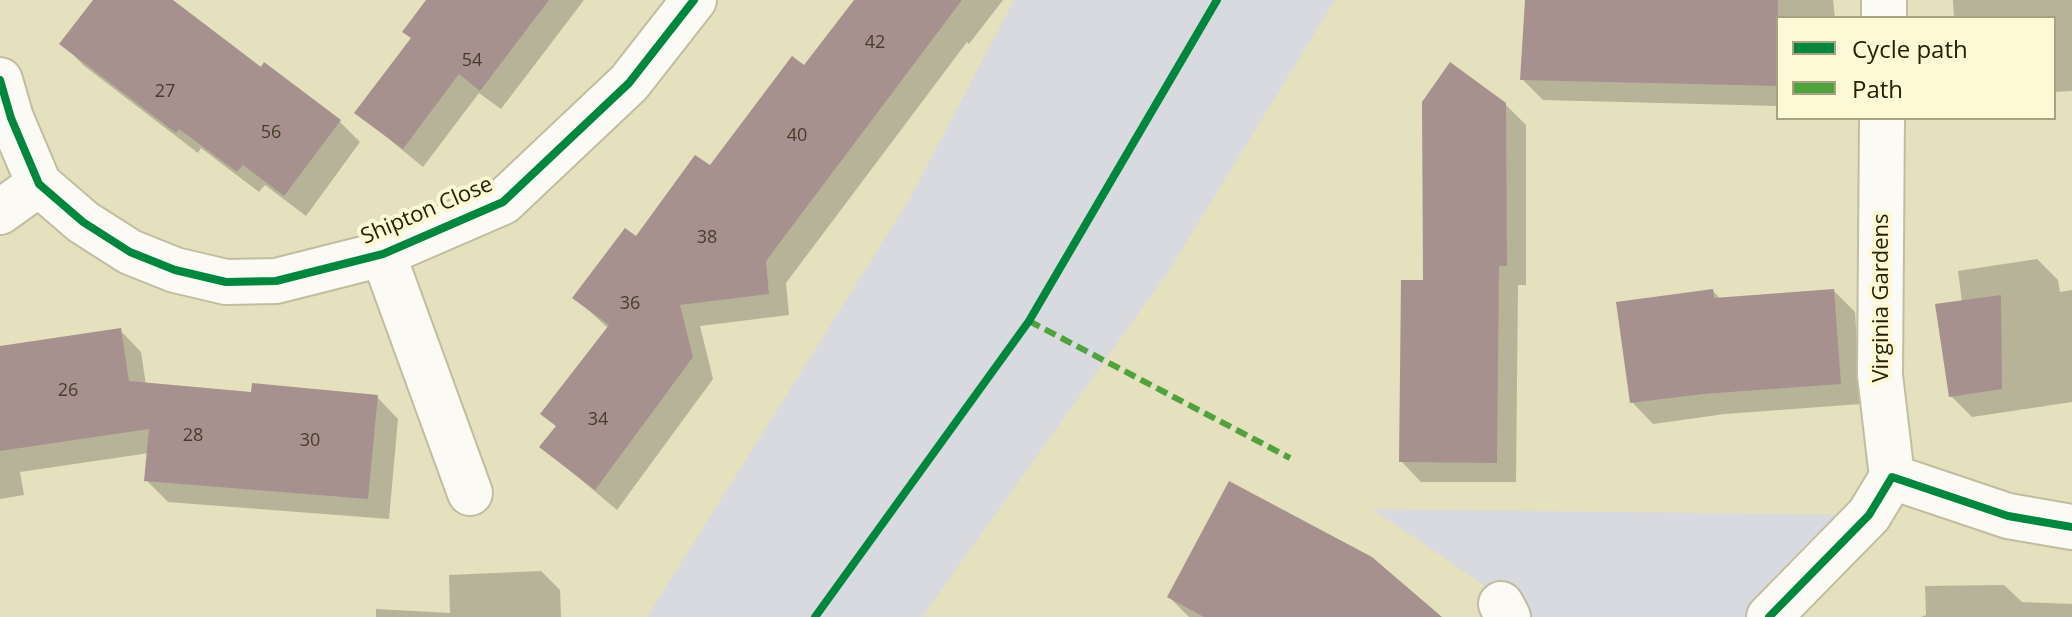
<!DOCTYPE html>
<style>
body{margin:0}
#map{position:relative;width:2072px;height:617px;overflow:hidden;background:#e5e0be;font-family:"Open Sans",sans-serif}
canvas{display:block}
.legend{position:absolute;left:1776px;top:16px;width:280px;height:104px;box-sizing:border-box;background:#fef9d4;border:2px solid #a7a382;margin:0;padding:10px 14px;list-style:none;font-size:24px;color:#242108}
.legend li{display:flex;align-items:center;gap:16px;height:40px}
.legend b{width:40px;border:2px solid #a7a382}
</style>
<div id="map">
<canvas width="2072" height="617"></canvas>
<ul class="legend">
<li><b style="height:10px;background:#00873e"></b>Cycle path</li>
<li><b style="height:10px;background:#50a23e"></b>Path</li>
</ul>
</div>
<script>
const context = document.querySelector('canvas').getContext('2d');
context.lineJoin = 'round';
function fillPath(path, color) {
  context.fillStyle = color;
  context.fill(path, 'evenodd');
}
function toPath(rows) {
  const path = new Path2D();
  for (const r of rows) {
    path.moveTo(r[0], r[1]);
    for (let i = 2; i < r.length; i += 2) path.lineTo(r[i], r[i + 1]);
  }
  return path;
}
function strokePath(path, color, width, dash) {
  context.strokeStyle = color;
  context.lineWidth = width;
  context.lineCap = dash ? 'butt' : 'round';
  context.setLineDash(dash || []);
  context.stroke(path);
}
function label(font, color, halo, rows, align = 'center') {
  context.font = font + ' "Open Sans",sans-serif';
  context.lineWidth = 8;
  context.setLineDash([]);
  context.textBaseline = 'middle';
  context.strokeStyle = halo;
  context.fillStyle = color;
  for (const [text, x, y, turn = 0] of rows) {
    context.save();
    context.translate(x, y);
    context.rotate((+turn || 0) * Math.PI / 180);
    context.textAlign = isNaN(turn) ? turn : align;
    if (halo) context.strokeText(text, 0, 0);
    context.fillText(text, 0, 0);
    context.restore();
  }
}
fillPath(toPath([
 [1014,0,1335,0,1168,272,922,617,647,617,909,200],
 [1372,509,1869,515,1784,617,1508,617,1481,583]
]), '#d9d9e0');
fillPath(toPath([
 [95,0,170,0,261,70,339,121,360,142,306,216,265,185,259,192,201,148,198,153,83,65,62,43],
 [429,0,584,0,501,109,479,93,423,167,357,113,412,39],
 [857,0,1003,0,969,44,967,42,786,283,789,315,700,326,713,379,617,510,542,447,557,427,543,413,609,329,575,298,710,168,805,68],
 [1527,0,1833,0,1835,18,1778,18,1778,106,1543,100,1522,79],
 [1953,0,2072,0,2072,91,2054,92,2054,18,1954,18],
 [1505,104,1526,125,1526,285,1518,285,1516,482,1421,482,1401,461,1425,282],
 [2037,259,2058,280,2060,292,2072,290,2072,402,1972,417,1951,396,1962,302,1958,271],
 [1713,291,1721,300,1834,291,1855,312,1861,404,1725,414,1653,424,1632,402],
 [120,330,141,352,146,385,252,394,377,397,398,419,389,519,168,502,146,480,149,453,20,472,24,495,0,499,0,370],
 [541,571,560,590,561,617,376,617,376,609,450,613,449,575],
 [2004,585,2022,602,2072,604,2072,617,1921,617,1926,615,1925,586],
 [1169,597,1439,617,1189,617]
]), '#0003');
fillPath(toPath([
 [93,0,173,0,261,67,264,62,341,120,284,196,243,165,237,172,179,129,176,133,59,44],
 [426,0,549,0,480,91,459,74,403,149,354,113,411,38,402,32],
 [854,0,962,0,766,261,769,294,680,305,693,357,595,490,539,447,556,426,540,414,609,325,572,298,625,228,636,236,695,155,710,165,792,56,804,65],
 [1525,0,1778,0,1778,86,1520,80],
 [1450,62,1506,103,1507,266,1499,266,1497,463,1399,462,1401,280,1423,280,1422,102],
 [1713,289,1714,298,1834,289,1841,384,1703,394,1630,403,1616,302],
 [2001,295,2002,389,1949,397,1935,304],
 [121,328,129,381,251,392,252,383,378,395,368,499,144,481,149,429,0,451,0,346],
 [1229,481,1372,557,1442,617,1204,617,1167,597]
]), '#a7918f');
const minor = toPath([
 [1884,18,1884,0],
 [0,80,11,118,39,184,83,222,130,252,175,270,226,282,276,281,383,254,503,202,629,83,694,0],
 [1882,118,1880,375,1892,477],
 [0,212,39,184],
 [383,254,470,493],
 [1501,604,1508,617],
 [1769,617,1869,515,1892,477,2008,516,2072,527]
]);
strokePath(minor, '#c1bda1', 48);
strokePath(minor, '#fbfaf5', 44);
strokePath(toPath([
 [1029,321,1290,458]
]), '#50a23e', 6, [12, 6]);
strokePath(toPath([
 [0,80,11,118,39,184,83,222,130,252,175,270,226,282,276,281,383,254,503,202,629,83,694,0],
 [815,617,1029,321,1217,0],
 [1769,617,1869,515,1892,477,2008,516,2072,527]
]), '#00873e', 8);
label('18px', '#453d2a', null, [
 ["42",875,43],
 ["54",472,61],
 ["27",165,92],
 ["56",271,133],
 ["40",797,136],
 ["38",707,238],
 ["36",630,304],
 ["26",68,391],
 ["34",598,420],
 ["28",193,436],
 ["30",310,441]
]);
label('22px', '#242108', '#fef9d4', [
 ["Shipton Close",427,211,-23],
 ["Virginia Gardens",1882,298,-90]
]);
</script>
